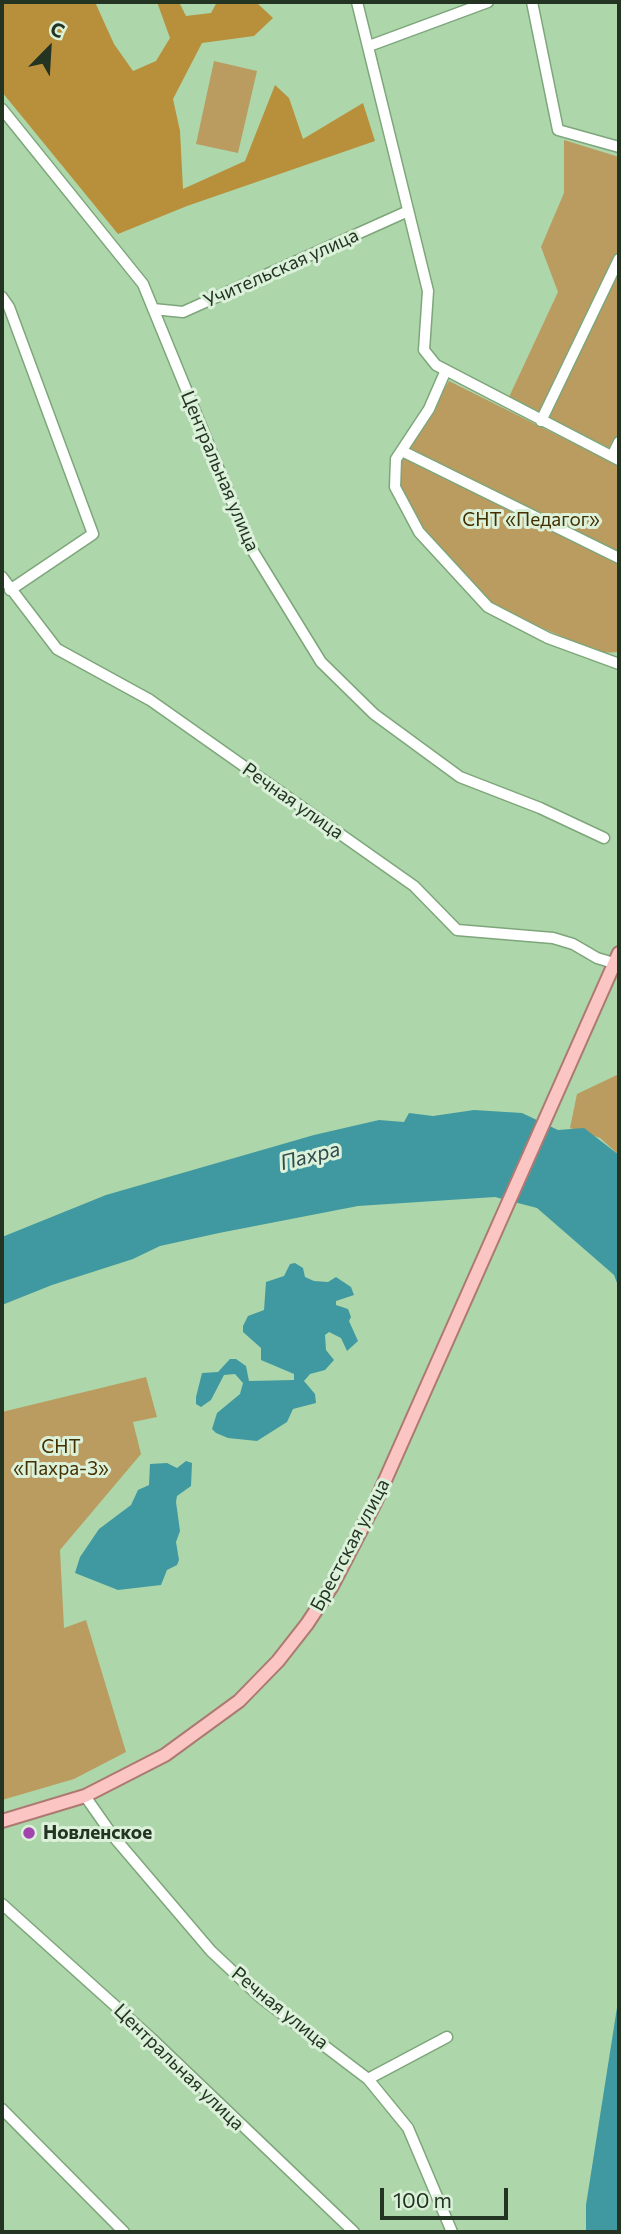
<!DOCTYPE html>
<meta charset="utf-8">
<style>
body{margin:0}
#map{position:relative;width:621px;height:2234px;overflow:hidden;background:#add7aa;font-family:Commissioner,sans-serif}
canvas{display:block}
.frame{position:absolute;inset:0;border:4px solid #243423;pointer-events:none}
.north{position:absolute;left:14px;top:14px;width:70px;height:70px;-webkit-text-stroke:5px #dcf1da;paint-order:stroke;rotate:24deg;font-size:19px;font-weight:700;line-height:28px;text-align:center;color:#243423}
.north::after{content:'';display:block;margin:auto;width:24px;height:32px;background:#243423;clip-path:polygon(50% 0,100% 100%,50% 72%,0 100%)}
.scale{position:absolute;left:380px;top:2188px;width:128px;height:32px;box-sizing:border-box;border:4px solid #243423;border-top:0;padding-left:9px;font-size:21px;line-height:24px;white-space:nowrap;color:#243423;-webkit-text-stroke:5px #dcf1da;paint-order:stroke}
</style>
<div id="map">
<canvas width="621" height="2234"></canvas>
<div class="frame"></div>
<div class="north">С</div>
<div class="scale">100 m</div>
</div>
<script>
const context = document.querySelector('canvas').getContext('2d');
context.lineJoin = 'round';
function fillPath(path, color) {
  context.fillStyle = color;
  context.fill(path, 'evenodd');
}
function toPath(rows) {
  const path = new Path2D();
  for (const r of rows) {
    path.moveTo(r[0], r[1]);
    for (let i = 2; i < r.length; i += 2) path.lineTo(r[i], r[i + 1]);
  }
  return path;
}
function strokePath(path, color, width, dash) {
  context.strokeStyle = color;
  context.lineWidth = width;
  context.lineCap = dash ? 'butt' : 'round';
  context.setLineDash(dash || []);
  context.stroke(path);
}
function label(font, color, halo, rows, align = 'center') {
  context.font = font + ' Commissioner,sans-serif';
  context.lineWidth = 6;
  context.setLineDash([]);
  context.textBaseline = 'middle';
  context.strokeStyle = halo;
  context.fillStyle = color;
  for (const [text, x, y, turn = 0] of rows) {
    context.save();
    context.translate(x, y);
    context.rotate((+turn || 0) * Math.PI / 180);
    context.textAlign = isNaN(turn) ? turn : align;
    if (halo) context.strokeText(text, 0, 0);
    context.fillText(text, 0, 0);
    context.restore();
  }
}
fillPath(toPath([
 [214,61,257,71,238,153,196,144],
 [564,140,619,157,619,453,509,397,558,292,541,247,564,193],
 [449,381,619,466,619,652,599,653,488,604,423,532,399,488,401,461],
 [619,1074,619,1155,600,1138,570,1128,577,1094],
 [146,1377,157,1417,133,1422,141,1454,60,1550,64,1628,86,1620,126,1752,74,1779,2,1800,2,1412]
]), '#ba9b60');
fillPath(toPath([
 [2,2,95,2,114,44,133,71,156,61,170,38,157,2,179,2,186,16,211,13,217,2,256,2,273,18,254,36,202,43,173,99,180,131,183,189,245,161,275,85,289,98,303,139,363,103,375,141,187,206,118,234,2,92]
]), '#b88f3a');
fillPath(toPath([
 [474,1110,522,1113,558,1130,584,1128,619,1155,619,1288,614,1275,537,1208,495,1197,358,1206,219,1233,160,1246,133,1259,52,1285,2,1305,2,1237,106,1195,314,1135,379,1120,404,1122,409,1113,433,1116],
 [295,1263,303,1268,305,1277,314,1281,328,1282,336,1277,351,1287,354,1295,336,1301,336,1305,348,1309,351,1317,349,1321,358,1341,347,1351,341,1338,329,1332,325,1335,326,1350,334,1360,325,1370,310,1374,304,1381,315,1394,316,1403,293,1409,287,1422,257,1441,228,1438,216,1433,212,1429,217,1413,240,1394,243,1383,235,1374,224,1375,211,1400,201,1407,196,1404,196,1397,202,1373,218,1372,230,1359,236,1359,246,1366,249,1381,294,1380,294,1374,261,1360,261,1348,243,1332,243,1326,248,1316,264,1310,266,1282,284,1276,290,1264],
 [186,1461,192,1463,191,1486,177,1496,176,1502,180,1531,176,1542,179,1560,177,1565,167,1570,161,1585,118,1590,75,1573,80,1557,99,1529,131,1505,138,1490,149,1485,150,1464,167,1463,177,1468],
 [619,1995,619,2232,586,2232,586,2205]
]), '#4099a0');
const minor = toPath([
 [357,2,428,291,424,350,436,365,619,460],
 [532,2,558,130,619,147],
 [369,46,488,2],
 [2,109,143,284,251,548,321,662,374,714,460,777,540,808,604,838],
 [2,297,9,307,93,534,10,590],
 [153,309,183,312,406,212],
 [446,370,429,409,396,459,395,487,419,532,488,607,548,638,619,664],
 [541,421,619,259],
 [402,451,619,558],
 [612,456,619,442],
 [2,577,57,649,150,700,414,886,457,930,553,938,573,944,597,958,617,964],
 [85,1796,113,1836,211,1951,260,1997,368,2079,408,2128,452,2232],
 [2,1904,151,2038,354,2232],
 [368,2079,447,2037],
 [2,2109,124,2232]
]);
const major = toPath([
 [2,1821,85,1796,165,1755,239,1701,278,1661,307,1624,332,1586,375,1503,619,953]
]);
strokePath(minor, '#7ea67b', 13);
strokePath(major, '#ac7a71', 16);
strokePath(minor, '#fff', 10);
strokePath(major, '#fac5c3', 12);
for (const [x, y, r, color] of [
 [29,1833,7,"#a144ae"]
]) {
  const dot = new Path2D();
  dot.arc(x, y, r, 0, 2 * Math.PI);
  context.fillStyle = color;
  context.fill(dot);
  strokePath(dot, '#dcf1da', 2.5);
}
label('19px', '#243423', '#dcf1da', [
 ["Учительская улица",281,268,-24],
 ["Центральная улица",220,471,67],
 ["Речная улица",293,801,35],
 ["Брестская улица",350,1545,-62],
 ["Речная улица",280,2008,39],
 ["Центральная улица",179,2067,44]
]);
label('19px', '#442f00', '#dcf1da', [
 ["СНТ «Педагог»",531,520],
 ["СНТ",61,1447],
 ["«Пахра-3»",61,1469]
]);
label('bold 19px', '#243423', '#dcf1da', [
 ["Новленское",43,1833]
], 'left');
label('italic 21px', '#2f4b4d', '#dcf1da', [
 ["Пахра",310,1156,-14]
]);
</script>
